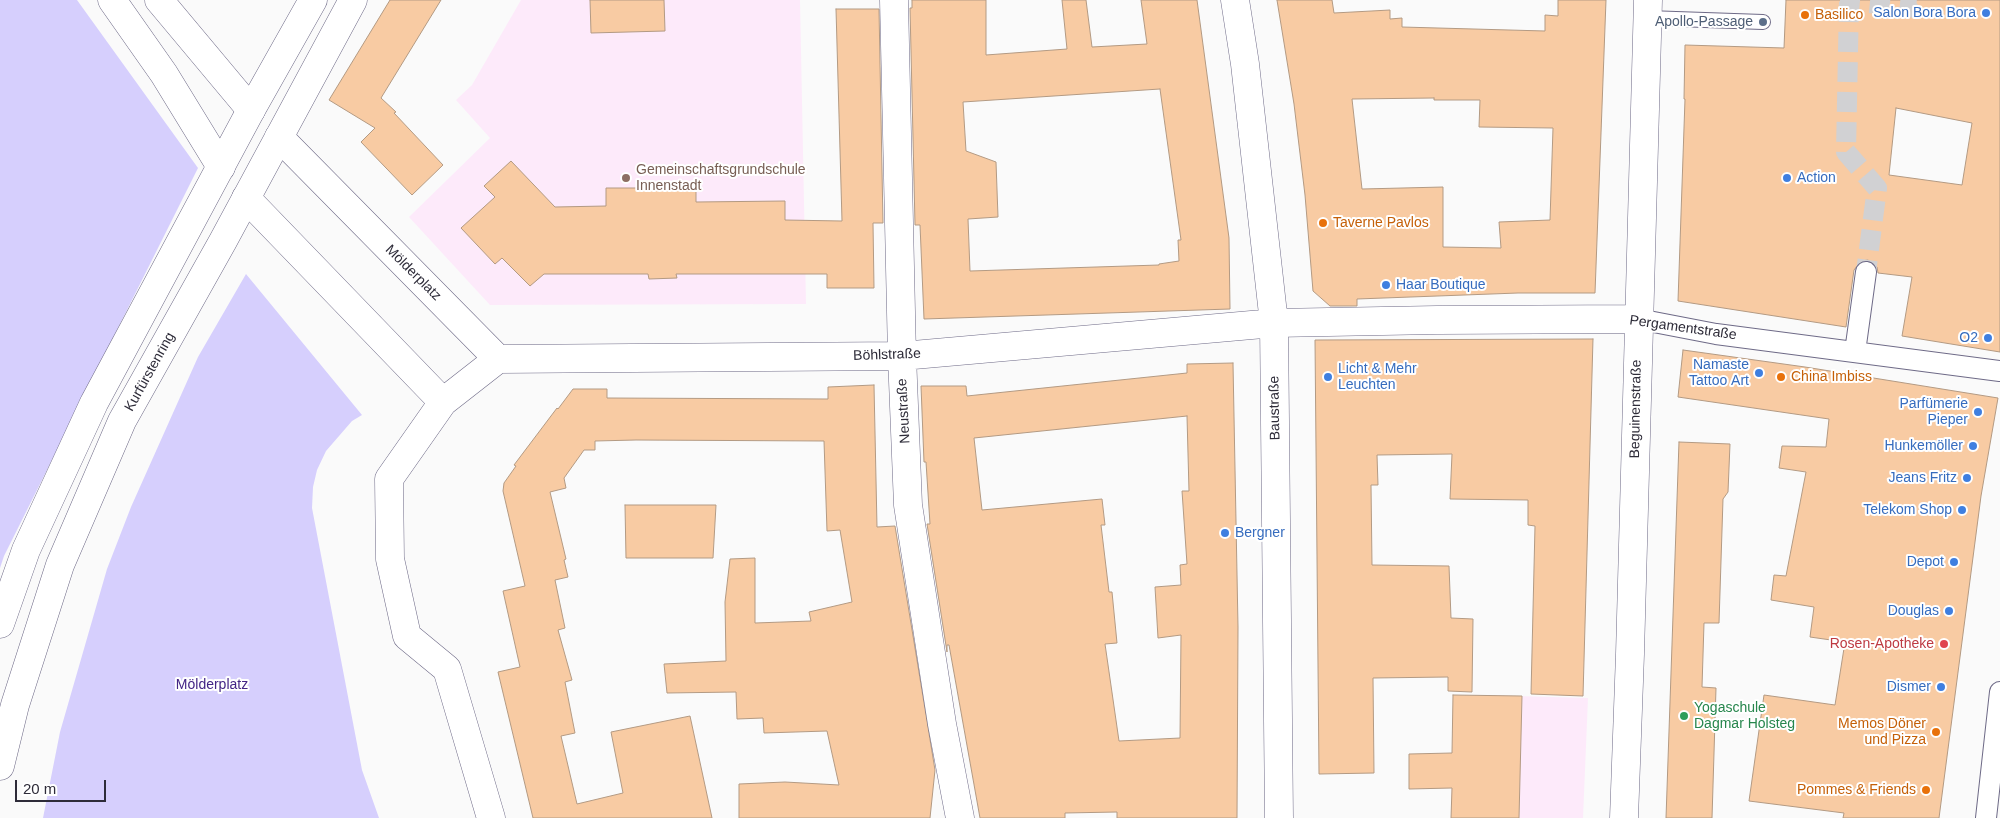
<!DOCTYPE html>
<meta charset="utf-8">
<style>
body{margin:0}
#map{position:relative;width:2000px;height:818px;overflow:hidden;background:#fafafa;font-family:Arial,sans-serif}
canvas{display:block}
.scale{position:absolute;left:15px;top:780px;width:91px;height:22px;box-sizing:border-box;border:2px solid #2e2c39;border-top:0;padding-left:6px;font-size:15px;line-height:18px;white-space:nowrap;color:#2e2c39;-webkit-text-stroke:4px #fff;paint-order:stroke}
</style>
<div id="map">
<canvas width="2000" height="818"></canvas>
<div class="scale">20 m</div>
</div>
<script>
const context = document.querySelector('canvas').getContext('2d');
context.lineJoin = 'round';
function fillPath(path, color) {
  context.fillStyle = color;
  context.fill(path, 'evenodd');
}
function toPath(rows) {
  const path = new Path2D();
  for (const r of rows) {
    path.moveTo(r[0], r[1]);
    for (let i = 2; i < r.length; i += 2) path.lineTo(r[i], r[i + 1]);
  }
  return path;
}
function strokePath(path, color, width, dash) {
  context.strokeStyle = color;
  context.lineWidth = width;
  context.lineCap = dash ? 'butt' : 'round';
  context.setLineDash(dash || []);
  context.stroke(path);
}
function label(font, color, halo, rows, align = 'center') {
  context.font = font + ' Arial,sans-serif';
  context.lineWidth = 4;
  context.setLineDash([]);
  context.textBaseline = 'middle';
  context.strokeStyle = halo;
  context.fillStyle = color;
  for (const [text, x, y, turn = 0] of rows) {
    context.save();
    context.translate(x, y);
    context.rotate((+turn || 0) * Math.PI / 180);
    context.textAlign = isNaN(turn) ? turn : align;
    if (halo) context.strokeText(text, 0, 0);
    context.fillText(text, 0, 0);
    context.restore();
  }
}
fillPath(toPath([
 [521,0,800,0,806,304,490,305,409,217,490,138,456,100,472,85],
 [1480,695,1588,698,1583,818,1451,818,1453,710,1479,711]
]), '#fdeafa');
fillPath(toPath([
 [0,0,77,0,198,168,4,556,0,568],
 [246,274,362,415,352,421,326,451,317,470,313,487,312,508,362,770,379,818,43,818,60,732,107,569,131,507,198,357]
]), '#d6cffd');
const building = toPath([
 [390,0,441,0,381,98,396,112,394,113,443,165,412,195,361,142,375,128,329,100,390,0],
 [590,0,664,0,665,31,591,33,590,0],
 [912,0,986,0,986,55,1067,49,1062,0,1086,0,1092,47,1147,44,1141,0,1197,0,1229,238,1230,309,924,319,920,225,915,225,910,8,912,8,912,0],
 [1160,89,1181,240,1178,240,1179,261,1159,264,1159,265,970,271,968,219,998,217,996,162,966,151,963,102,1160,89],
 [1277,0,1332,0,1334,13,1390,10,1390,19,1402,18,1402,27,1545,31,1545,15,1558,16,1558,0,1606,0,1595,293,1518,293,1357,299,1357,306,1330,306,1313,291,1305,195,1294,104,1277,0],
 [1434,98,1434,100,1480,100,1479,127,1553,128,1550,220,1499,222,1501,248,1443,247,1443,187,1362,189,1352,99,1434,98],
 [1786,0,2000,0,2000,352,1902,336,1912,277,1878,273,1877,267,1868,260,1861,261,1854,270,1846,327,1678,301,1685,99,1684,99,1685,45,1784,48,1786,0],
 [1896,108,1972,123,1962,185,1889,175,1896,108],
 [836,9,879,9,883,223,873,223,874,288,827,288,827,274,676,274,677,278,649,279,648,274,544,274,530,286,502,258,495,264,461,228,495,197,484,186,511,161,555,207,606,206,606,188,696,188,696,202,785,201,785,220,842,221,836,9],
 [1593,339,1583,696,1531,694,1535,526,1528,525,1528,500,1450,499,1452,454,1377,455,1378,485,1371,485,1372,565,1449,566,1451,618,1473,619,1472,692,1448,691,1448,677,1373,678,1374,773,1319,774,1315,340,1593,339],
 [1683,350,1805,367,1998,398,1981,496,1939,818,1843,818,1844,813,1749,801,1764,695,1835,705,1845,642,1810,637,1814,607,1771,600,1774,575,1786,576,1806,472,1779,468,1782,446,1826,447,1829,419,1678,397,1683,350],
 [1233,363,1238,627,1237,818,1117,818,1117,812,1065,813,1065,818,980,818,949,645,947,645,947,652,927,524,930,524,926,462,924,462,921,386,966,386,967,396,1187,373,1187,364,1233,363],
 [1187,416,1189,491,1182,491,1187,564,1180,565,1181,585,1155,587,1158,638,1181,635,1180,738,1119,741,1105,644,1117,643,1112,592,1109,592,1101,525,1105,525,1102,499,982,510,974,438,1187,416],
 [874,385,877,527,895,526,935,770,930,818,739,818,739,784,785,782,839,785,827,731,764,733,763,718,737,719,736,692,667,693,664,664,726,661,725,602,730,559,755,558,755,623,811,621,809,612,852,602,840,530,827,531,824,441,636,440,595,441,595,450,584,450,564,478,566,488,550,492,566,559,564,560,568,577,555,580,565,628,558,630,572,680,565,682,575,733,561,736,577,804,623,793,611,732,690,716,712,818,533,818,498,672,520,667,503,591,525,586,503,491,504,483,516,466,514,465,557,408,558,409,573,389,607,389,607,398,828,399,828,387,874,385],
 [1679,442,1730,444,1728,492,1723,499,1719,623,1704,623,1702,687,1716,688,1712,818,1666,818,1679,442],
 [625,505,716,505,713,558,626,558,625,505],
 [1453,695,1522,696,1519,818,1451,818,1452,788,1409,789,1409,754,1452,753,1453,695]
]);
fillPath(building, '#f8cba3');
strokePath(building, '#b39a83', 1);
strokePath(toPath([
 [1840,0,1916,8,1925,0],
 [1849,2,1846,152,1877,188,1866,272]
]), '#d1d1d3', 20, [20, 10]);
const service = toPath([
 [1647,18,1763,22]
]);
const pedestrian = toPath([
 [1638,319,1716,334,2000,371],
 [1855,352,1866,272],
 [1986,818,2000,692]
]);
const minor = toPath([
 [112,0,164,74,221,167],
 [159,0,251,110],
 [894,0,902,356,908,505,942,724,960,818],
 [1235,0,1245,64,1274,323,1279,818],
 [279,137,498,359],
 [246,198,443,402],
 [498,359,902,356,1274,323,1437,320,1638,319],
 [491,818,447,669,407,636,390,559,389,479,443,402,498,359],
 [1624,818,1630,654,1648,0]
]);
const secondary = toPath([
 [0,624,26,550,94,403,251,110,313,0],
 [0,766,15,705,60,565,122,421,223,241,353,0]
]);
strokePath(service, '#6e6a87', 16);
strokePath(pedestrian, '#6e6a87', 22);
strokePath(minor, '#6e6a87', 29);
strokePath(secondary, '#6e6a87', 29);
strokePath(service, '#fff', 14);
strokePath(pedestrian, '#fff', 20);
strokePath(minor, '#fff', 28);
strokePath(secondary, '#fff', 28);
for (const [x, y, r, color] of [
 [1986,13,5,"#3f7fe0"],
 [1805,15,5,"#e8710a"],
 [1763,22,5,"#5c6f8a"],
 [626,178,5,"#8d6e63"],
 [1787,178,5,"#3f7fe0"],
 [1323,223,5,"#e8710a"],
 [1386,285,5,"#3f7fe0"],
 [1988,338,5,"#3f7fe0"],
 [1759,373,5,"#3f7fe0"],
 [1328,377,5,"#3f7fe0"],
 [1781,377,5,"#e8710a"],
 [1978,412,5,"#3f7fe0"],
 [1973,446,5,"#3f7fe0"],
 [1967,478,5,"#3f7fe0"],
 [1962,510,5,"#3f7fe0"],
 [1225,533,5,"#3f7fe0"],
 [1954,562,5,"#3f7fe0"],
 [1949,611,5,"#3f7fe0"],
 [1944,644,5,"#e0444e"],
 [1941,687,5,"#3f7fe0"],
 [1684,716,5,"#2e9e5b"],
 [1936,732,5,"#e8710a"],
 [1926,790,5,"#e8710a"]
]) {
  const dot = new Path2D();
  dot.arc(x, y, r, 0, 2 * Math.PI);
  context.fillStyle = color;
  context.fill(dot);
  strokePath(dot, '#fff', 2);
}
label('14px', '#366cbe', '#fff', [
 ["Salon Bora Bora",1976,13],
 ["Action",1797,178,"left"],
 ["Haar Boutique",1396,285,"left"],
 ["O2",1978,338],
 ["Namaste",1749,365],
 ["Tattoo Art",1749,381],
 ["Licht & Mehr",1338,369,"left"],
 ["Leuchten",1338,385,"left"],
 ["Parfümerie",1968,404],
 ["Pieper",1968,420],
 ["Hunkemöller",1963,446],
 ["Jeans Fritz",1957,478],
 ["Telekom Shop",1952,510],
 ["Bergner",1235,533,"left"],
 ["Depot",1944,562],
 ["Douglas",1939,611],
 ["Dismer",1931,687]
], 'right');
label('14px', '#c56008', '#fff', [
 ["Basilico",1815,15],
 ["Taverne Pavlos",1333,223],
 ["China Imbiss",1791,377],
 ["Memos Döner",1926,724,"right"],
 ["und Pizza",1926,740,"right"],
 ["Pommes & Friends",1916,790,"right"]
], 'left');
label('14px', '#4e5e75', '#fff', [
 ["Apollo-Passage",1753,22]
], 'right');
label('14px', '#785e54', '#fff', [
 ["Gemeinschaftsgrundschule",636,170],
 ["Innenstadt",636,186]
], 'left');
label('14px', '#2e2c39', '#fff', [
 ["Mölderplatz",413,273,45],
 ["Pergamentstraße",1683,328,8],
 ["Böhlstraße",887,355,-2],
 ["Kurfürstenring",150,372,-61],
 ["Baustraße",1275,408,-91],
 ["Beguinenstraße",1636,409,-89],
 ["Neustraße",904,411,-93]
]);
label('14px', '#be3a42', '#fff', [
 ["Rosen-Apotheke",1934,644]
], 'right');
label('14px', '#432585', '#fff', [
 ["Mölderplatz",212,685]
]);
label('14px', '#27864d', '#fff', [
 ["Yogaschule",1694,708],
 ["Dagmar Holsteg",1694,724]
], 'left');
</script>
